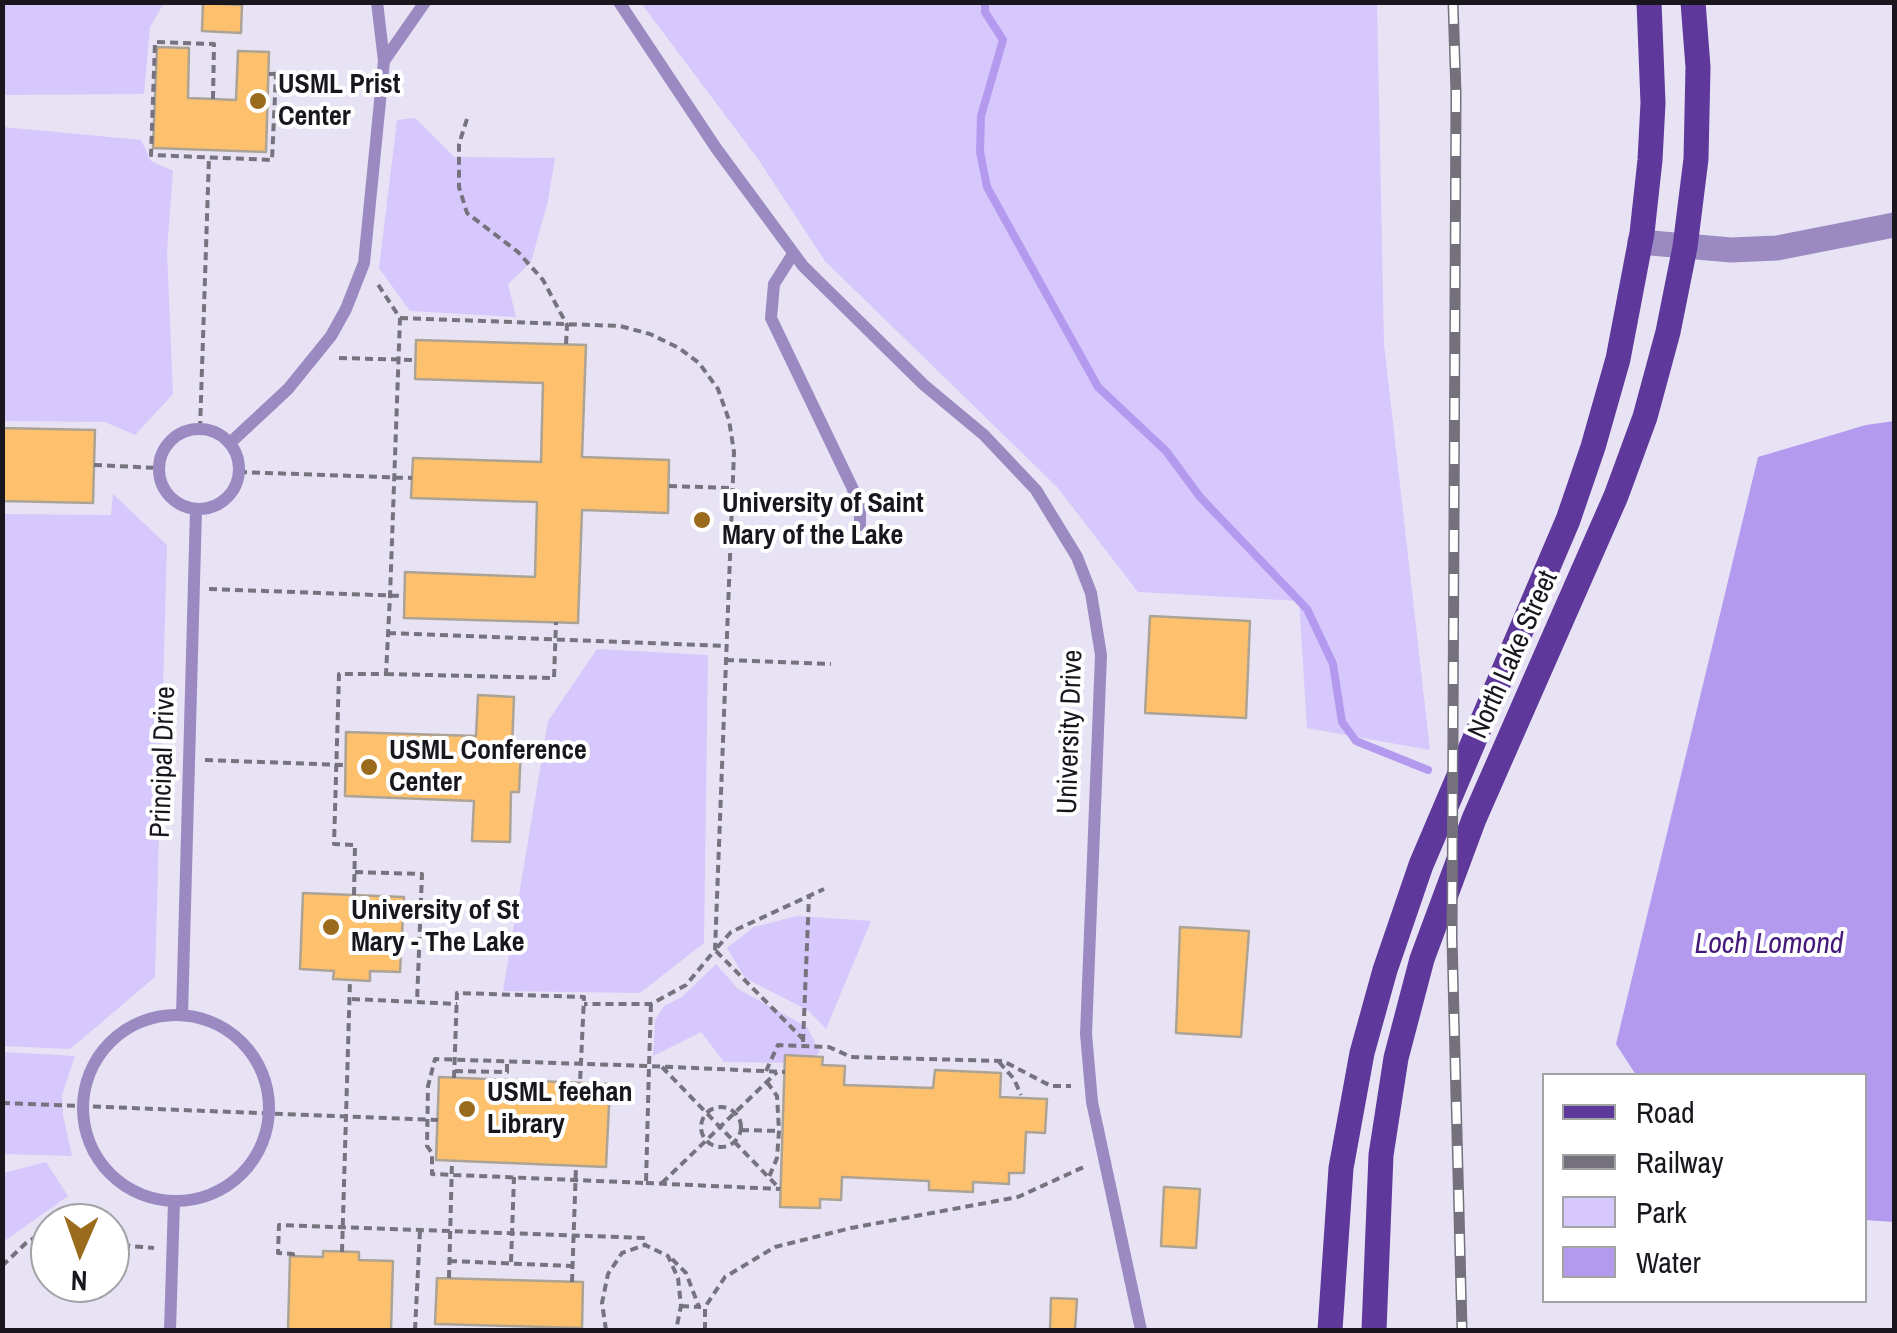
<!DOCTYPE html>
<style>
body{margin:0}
#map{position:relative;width:1897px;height:1333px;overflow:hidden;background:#e7e3f4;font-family:"Archivo Narrow",sans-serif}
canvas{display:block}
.frame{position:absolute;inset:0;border:5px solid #19171d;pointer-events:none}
.legend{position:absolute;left:1542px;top:1073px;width:325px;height:230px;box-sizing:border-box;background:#fff;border:2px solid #a3a2a5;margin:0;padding:12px 18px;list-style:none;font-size:30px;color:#19171d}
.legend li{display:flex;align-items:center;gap:20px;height:50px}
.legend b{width:50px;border:2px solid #a3a2a5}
.north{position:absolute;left:30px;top:1203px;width:100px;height:100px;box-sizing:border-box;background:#fff;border:2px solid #a3a2a5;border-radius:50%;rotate:182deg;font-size:28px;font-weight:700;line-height:40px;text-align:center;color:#19171d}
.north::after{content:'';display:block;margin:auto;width:35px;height:45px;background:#9b6b1d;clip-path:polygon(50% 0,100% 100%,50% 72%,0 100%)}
</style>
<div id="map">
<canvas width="1897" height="1333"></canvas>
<div class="frame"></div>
<ul class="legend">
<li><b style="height:12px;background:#5f389b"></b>Road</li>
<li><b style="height:12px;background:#74717c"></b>Railway</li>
<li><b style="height:28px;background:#d6c7fc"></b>Park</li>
<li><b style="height:28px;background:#b49aee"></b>Water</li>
</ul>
<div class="north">N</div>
</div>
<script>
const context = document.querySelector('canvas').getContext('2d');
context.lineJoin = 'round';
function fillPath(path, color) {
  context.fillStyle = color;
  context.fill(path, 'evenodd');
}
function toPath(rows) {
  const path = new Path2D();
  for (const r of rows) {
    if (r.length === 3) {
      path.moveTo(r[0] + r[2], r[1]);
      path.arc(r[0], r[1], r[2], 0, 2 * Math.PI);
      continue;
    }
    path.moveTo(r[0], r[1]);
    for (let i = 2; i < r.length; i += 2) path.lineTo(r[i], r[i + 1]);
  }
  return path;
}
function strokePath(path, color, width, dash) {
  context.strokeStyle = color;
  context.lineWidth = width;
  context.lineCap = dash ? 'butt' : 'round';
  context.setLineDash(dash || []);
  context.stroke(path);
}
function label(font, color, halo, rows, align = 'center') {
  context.font = font + ' "Archivo Narrow",sans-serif';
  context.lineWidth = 8;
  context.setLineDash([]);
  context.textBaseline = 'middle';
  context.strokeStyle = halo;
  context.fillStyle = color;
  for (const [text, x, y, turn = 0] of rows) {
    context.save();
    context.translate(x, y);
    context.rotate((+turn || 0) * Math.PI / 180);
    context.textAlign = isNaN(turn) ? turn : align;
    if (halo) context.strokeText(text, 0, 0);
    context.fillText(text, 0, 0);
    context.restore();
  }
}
fillPath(toPath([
 [2,3,164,3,150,27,144,94,3,95],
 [641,3,1377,3,1384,344,1430,750,1307,728,1299,601,1138,592,1057,487,825,261,758,159],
 [415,118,454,157,555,158,548,201,531,262,508,284,516,317,410,311,379,268,397,120],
 [3,127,141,140,151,161,173,171,167,251,173,394,135,435,105,422,3,421],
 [113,494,167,545,155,977,70,1049,3,1046,3,514,111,515],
 [597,649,708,655,704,943,640,993,503,991,548,721],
 [797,916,871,921,826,1029,809,1011,745,978,727,948,754,927],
 [716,964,738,989,807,1027,820,1052,806,1063,724,1062,701,1032,653,1056,655,1020,664,1006,682,997],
 [3,1052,75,1056,62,1095,63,1115,72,1156,3,1154],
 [46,1162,68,1196,3,1242,3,1173]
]), '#d6c7fc');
fillPath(toPath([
 [1894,421,1894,1222,1865,1220,1864,1076,1636,1075,1616,1044,1758,457,1866,425]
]), '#b49aee');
strokePath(toPath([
 [985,2,985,12,1003,40,981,116,980,152,987,187,1098,387,1166,451,1200,497,1307,609,1333,664,1342,722,1356,741,1428,770]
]), '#b49aee', 8);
const building = toPath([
 [203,3,242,5,241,33,202,31,203,3],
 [157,47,189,48,188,98,213,99,236,100,238,51,269,52,266,152,153,148,157,47],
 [416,340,586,345,582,457,669,460,668,513,582,510,578,623,404,618,405,572,535,577,537,502,411,498,413,458,541,462,543,383,415,379,416,340],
 [2,428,95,430,93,503,2,501,2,428],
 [1150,616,1250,621,1246,718,1145,713,1150,616],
 [478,695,514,697,512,747,521,747,519,792,511,792,510,842,472,841,474,801,345,796,346,732,476,736,478,695],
 [303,893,404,897,400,972,370,971,370,981,333,979,334,971,300,969,303,893],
 [1180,927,1249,931,1241,1037,1176,1033,1180,927],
 [785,1055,823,1057,822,1065,845,1066,844,1085,933,1088,935,1070,1001,1073,1000,1097,1047,1099,1045,1133,1026,1132,1024,1173,1009,1173,1009,1184,973,1182,973,1192,929,1190,929,1181,842,1177,841,1200,820,1199,820,1208,780,1207,785,1055],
 [439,1077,610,1084,606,1167,436,1160,439,1077],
 [1164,1187,1200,1189,1196,1248,1161,1246,1164,1187],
 [323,1251,359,1252,359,1260,393,1261,391,1330,288,1330,290,1256,323,1257,323,1251],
 [437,1278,583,1282,582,1328,435,1324,437,1278],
 [1051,1298,1077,1299,1075,1330,1050,1330,1051,1298]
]);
fillPath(building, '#fdc16d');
strokePath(building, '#ada395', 2.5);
strokePath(toPath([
 [269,74,335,72],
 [213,99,214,44,155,42,151,155,272,160,276,74],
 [467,119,459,144,459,187,467,213,518,252,543,280,567,325,566,345],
 [400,318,620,326,650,334,679,348,699,363,718,389,729,420,734,452,715,950,686,985,651,1004,584,1004],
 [339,358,416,360],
 [200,429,209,157],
 [94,465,159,468],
 [239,472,412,478],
 [669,486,733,488],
 [209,589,404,596],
 [388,633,727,646],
 [726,660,831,664],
 [386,674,554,678,556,622],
 [205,760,345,765],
 [355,872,422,874,417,1002],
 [354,895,355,845,334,844,339,674,386,674,390,596,400,318,377,283],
 [352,999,457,1004],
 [651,1004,649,1066,646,1183,432,1174,432,1153,427,1146,428,1086,435,1059,649,1066,785,1072],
 [804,1040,715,950,731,932,824,889],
 [803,1042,809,896],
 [999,1062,1014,1079,1021,1095],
 [662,1067,780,1189],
 [455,1071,507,1072,507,1062],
 [766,1071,778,1045,829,1047,851,1057,1003,1061,1051,1086,1071,1086],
 [454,1078,457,993,584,997,580,1083],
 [767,1082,777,1096,779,1131,777,1158,769,1177],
 [2,1103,438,1120],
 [721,1127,20],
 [741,1130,780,1131],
 [646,1183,780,1189],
 [662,1183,777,1072],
 [59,1223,69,1223],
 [110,1240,130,1246,154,1248],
 [342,1252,350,980],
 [293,1256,293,1254,278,1253,279,1225,645,1238,645,1245],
 [672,1259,686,1273,699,1307],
 [449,1261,572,1266],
 [511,1262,514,1177],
 [2,1266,26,1243,50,1228],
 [449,1278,452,1161],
 [572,1282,576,1166],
 [681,1306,701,1307],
 [415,1330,420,1230],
 [606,1330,602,1303,608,1274,622,1253,645,1245,668,1256,678,1278,681,1306,676,1330],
 [705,1330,705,1307,725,1277,775,1247,851,1228,1018,1197,1086,1166]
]), '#76737e', 4, [8, 5]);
strokePath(toPath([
 [619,2,716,148,803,266,924,385,984,435,1036,490,1077,557,1091,593,1101,655,1086,1034,1092,1102,1141,1330],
 [384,61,425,2],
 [793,254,774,284,771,318,852,487,860,509,860,525],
 [199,469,40],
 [230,443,288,389,331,336,346,309,364,263,384,61,377,2],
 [176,1108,93],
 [182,1015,196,510],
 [170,1330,174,1202]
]), '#9a8ac1', 12);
strokePath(toPath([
 [1640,242,1731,250,1777,248,1894,225]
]), '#9a8ac1', 25);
strokePath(toPath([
 [1330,1330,1341,1168,1362,1053,1385,970,1421,865,1568,520,1593,447,1618,359,1642,233,1650,160,1653,103,1649,2],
 [1374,1330,1381,1155,1396,1058,1422,959,1474,819,1616,496,1645,417,1668,332,1685,247,1696,159,1698,67,1693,2]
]), '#5f389b', 25);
const rail = toPath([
 [1453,2,1456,93,1452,938,1462,1330]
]);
strokePath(rail, '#74717c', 11);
strokePath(rail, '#fff', 8, [22]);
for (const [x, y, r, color] of [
 [258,101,10,"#9b6b1d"],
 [702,520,10,"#9b6b1d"],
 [369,767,10,"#9b6b1d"],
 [331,927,10,"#9b6b1d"],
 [467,1109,10,"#9b6b1d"]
]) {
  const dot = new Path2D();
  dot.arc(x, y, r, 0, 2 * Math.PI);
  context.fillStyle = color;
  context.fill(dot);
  strokePath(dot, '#fff', 4);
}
label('bold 28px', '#19171d', '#fff', [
 ["USML Prist",278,85],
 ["Center",278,117],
 ["University of Saint",722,504],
 ["Mary of the Lake",722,536],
 ["USML Conference",389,751],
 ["Center",389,783],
 ["University of St",351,911],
 ["Mary - The Lake",351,943],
 ["USML feehan",487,1093],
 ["Library",487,1125]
], 'left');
label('28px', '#19171d', '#fff', [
 ["North Lake Street",1514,655,-66],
 ["University Drive",1071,732,-88],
 ["Principal Drive",164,762,-88]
]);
label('italic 30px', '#44197a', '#fff', [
 ["Loch Lomond",1769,945]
]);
</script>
